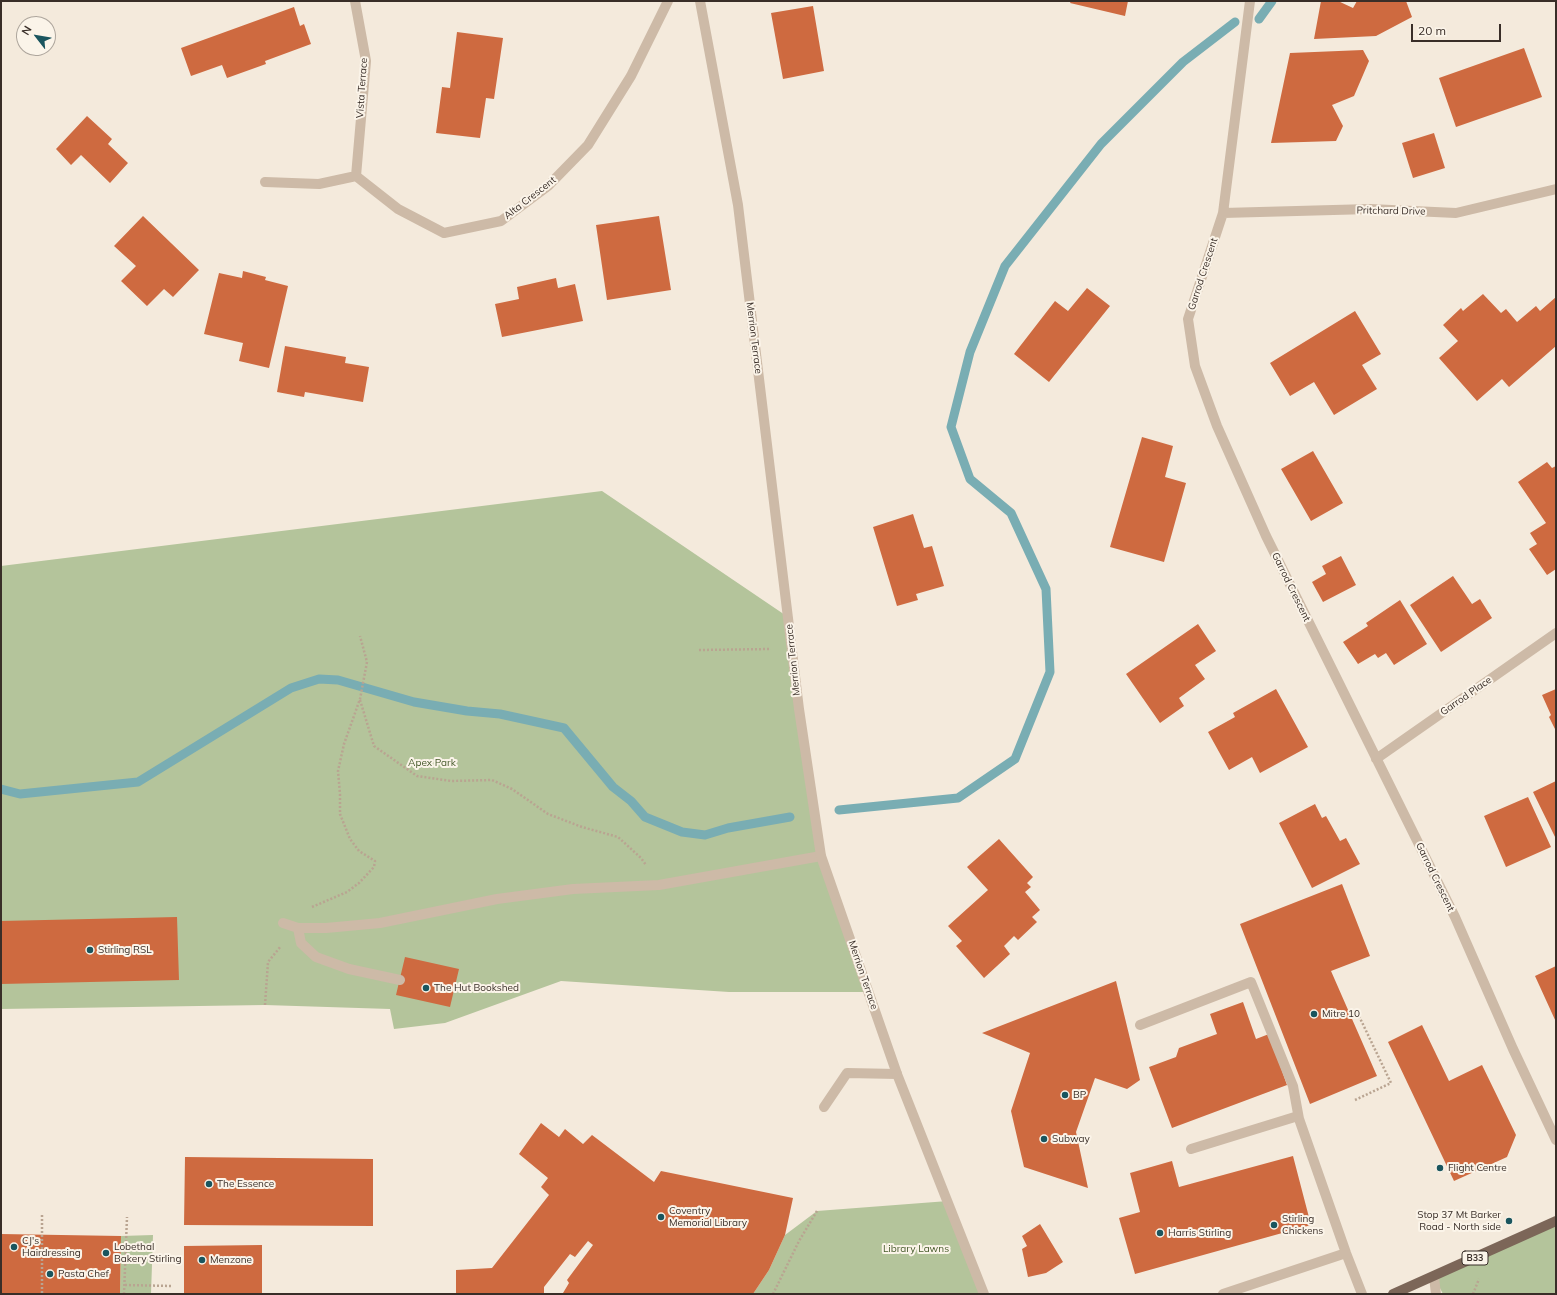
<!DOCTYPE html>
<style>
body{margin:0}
#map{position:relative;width:1557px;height:1295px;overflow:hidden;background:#f4eadc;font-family:Mulish,sans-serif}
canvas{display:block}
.frame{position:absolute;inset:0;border:2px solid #392e28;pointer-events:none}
.north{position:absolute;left:16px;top:16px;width:40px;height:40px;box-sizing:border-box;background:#fbf4e9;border:1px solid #ada59c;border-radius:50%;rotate:301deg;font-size:11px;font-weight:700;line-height:16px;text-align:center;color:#392e28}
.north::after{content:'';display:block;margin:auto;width:14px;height:18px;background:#1a555e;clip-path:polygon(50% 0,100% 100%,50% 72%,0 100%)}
.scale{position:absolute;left:1411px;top:24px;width:90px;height:18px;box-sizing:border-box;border:2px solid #392e28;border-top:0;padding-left:5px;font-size:12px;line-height:14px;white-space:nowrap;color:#392e28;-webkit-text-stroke:3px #fbf4e9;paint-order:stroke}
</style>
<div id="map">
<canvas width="1557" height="1295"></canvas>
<div class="frame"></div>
<div class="north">N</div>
<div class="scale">20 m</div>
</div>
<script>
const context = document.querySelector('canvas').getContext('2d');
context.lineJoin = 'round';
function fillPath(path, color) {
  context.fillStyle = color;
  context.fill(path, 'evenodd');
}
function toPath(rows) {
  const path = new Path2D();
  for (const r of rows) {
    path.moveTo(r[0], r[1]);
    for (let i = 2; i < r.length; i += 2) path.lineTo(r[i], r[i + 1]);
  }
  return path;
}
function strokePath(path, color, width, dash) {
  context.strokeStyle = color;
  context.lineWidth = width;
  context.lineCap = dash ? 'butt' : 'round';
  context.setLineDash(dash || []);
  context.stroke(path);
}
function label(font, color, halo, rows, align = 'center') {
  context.font = font + ' Mulish,sans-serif';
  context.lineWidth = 4;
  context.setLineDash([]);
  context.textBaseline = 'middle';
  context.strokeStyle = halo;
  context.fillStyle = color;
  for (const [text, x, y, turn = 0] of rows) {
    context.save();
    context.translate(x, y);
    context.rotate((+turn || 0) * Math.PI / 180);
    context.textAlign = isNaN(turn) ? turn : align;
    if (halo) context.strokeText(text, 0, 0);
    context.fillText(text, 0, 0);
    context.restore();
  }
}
fillPath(toPath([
 [602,491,788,617,821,856,869,992,729,992,561,981,445,1023,394,1029,390,1009,265,1005,1,1009,1,566],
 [948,1201,984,1294,753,1294,769,1270,785,1235,817,1211],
 [1556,1221,1556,1294,1443,1294,1434,1277],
 [153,1235,151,1294,120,1294,121,1236]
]), '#b4c49b');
strokePath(toPath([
 [1259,19,1272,1],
 [1,789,20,794,138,782,291,688,319,679,338,680,414,702,467,711,500,714,564,728,613,787,631,801,645,817,682,832,705,835,728,828,790,817],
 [839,810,958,798,1015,759,1050,672,1046,589,1011,513,970,479,951,427,970,352,1005,266,1101,144,1183,62,1235,22]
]), '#79adb3', 9);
fillPath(toPath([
 [1071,1,1128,1,1125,16,1070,3],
 [1321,1,1338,1,1353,8,1357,1,1406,1,1412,17,1376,36,1314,39],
 [813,6,824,71,783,79,771,13],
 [294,7,300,26,304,24,311,44,265,61,266,64,227,78,222,65,191,76,181,48],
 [457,32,503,38,494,99,486,98,480,138,436,133,442,87,450,88],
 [1524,48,1542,97,1456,127,1439,78],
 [1363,50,1369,61,1354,96,1332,105,1343,126,1336,141,1271,143,1290,53],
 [87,116,112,139,108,144,128,163,110,183,81,155,71,165,56,149],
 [1434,133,1445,168,1413,178,1402,143],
 [143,216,199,270,173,297,164,289,147,306,121,281,136,266,114,246],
 [659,216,671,290,607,300,596,225],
 [243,271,266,277,265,280,288,286,269,368,239,361,243,343,204,334,219,273,242,278],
 [556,278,558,288,575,284,583,321,502,337,495,304,519,299,517,287],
 [1087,288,1110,306,1049,382,1014,354,1055,301,1068,311],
 [1483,294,1501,313,1506,309,1517,322,1536,306,1540,311,1556,297,1556,346,1509,387,1502,379,1477,401,1439,358,1458,341,1443,325,1461,308,1463,311],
 [1355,311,1381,354,1362,365,1377,389,1334,415,1314,382,1290,396,1270,363],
 [285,346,346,357,345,363,369,367,363,402,305,392,304,397,277,392],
 [1142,437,1173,446,1165,477,1186,483,1164,562,1110,547],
 [1313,451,1343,503,1311,521,1281,469],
 [1547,462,1552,468,1556,466,1556,569,1547,575,1529,549,1537,544,1530,533,1546,523,1518,482],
 [913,514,924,548,932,546,944,586,916,594,918,600,897,606,873,527],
 [1341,556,1356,585,1323,602,1312,582,1326,574,1322,566],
 [1453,576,1472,604,1480,599,1492,618,1441,652,1410,605],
 [1400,600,1427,644,1394,665,1386,653,1378,658,1375,654,1358,664,1343,642,1368,626,1366,623],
 [1198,624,1216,651,1195,665,1205,679,1179,698,1184,706,1160,723,1126,674],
 [1276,689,1308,747,1260,773,1252,757,1229,770,1208,732,1235,717,1233,713],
 [1556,689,1556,731,1549,717,1551,715,1542,695],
 [1556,781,1556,839,1533,792],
 [1528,797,1551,847,1506,867,1484,816],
 [1315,804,1322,818,1326,816,1340,841,1346,838,1360,864,1312,888,1279,823],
 [999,839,1033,877,1027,883,1031,887,1025,892,1040,910,1032,917,1037,922,1018,940,1014,936,1004,946,1010,954,984,978,956,946,962,941,948,926,988,890,967,867],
 [1342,884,1370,956,1331,971,1377,1076,1310,1104,1240,924],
 [177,917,179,980,1,984,1,921],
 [405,957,459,969,450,1007,396,995],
 [1556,966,1556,1022,1535,976],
 [1116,981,1140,1080,1127,1089,1095,1078,1076,1132,1088,1188,1024,1167,1011,1111,1030,1053,982,1033],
 [1243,1002,1256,1039,1269,1034,1287,1085,1172,1128,1149,1067,1176,1057,1179,1048,1217,1034,1210,1014],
 [1422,1025,1449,1081,1482,1065,1516,1135,1507,1157,1454,1181,1388,1042],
 [541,1123,559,1137,565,1129,583,1144,592,1135,654,1182,661,1171,793,1198,785,1235,769,1270,753,1294,564,1294,563,1293,569,1283,567,1280,593,1245,588,1241,575,1257,570,1254,544,1287,544,1294,456,1294,456,1270,492,1268,549,1195,541,1187,548,1178,519,1154],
 [1293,1156,1311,1225,1135,1274,1119,1218,1140,1212,1130,1173,1172,1161,1179,1187],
 [185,1157,373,1159,373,1226,184,1225],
 [1040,1224,1063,1262,1046,1273,1028,1277,1022,1249,1027,1246,1022,1236],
 [1,1234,121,1236,120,1294,1,1294],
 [262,1245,262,1294,184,1294,184,1246]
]), '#ce6a40');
strokePath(toPath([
 [699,650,771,649],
 [360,700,374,746,417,776,451,781,492,780,512,789,548,814,582,827,618,837,641,858,646,865],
 [312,907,347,892,359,883,374,867,375,861,359,851,350,839,340,814,340,794,338,771,344,744,360,699,367,662,360,636],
 [265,1005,268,962,281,946],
 [1355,1100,1391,1083,1359,1016],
 [42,1215,42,1294],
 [125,1285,172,1286],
 [124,1294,127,1217],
 [773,1294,799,1241,817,1211],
 [1473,1294,1479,1279]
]), '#b9a491', 2.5, [2, 2]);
strokePath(toPath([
 [283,923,298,928,326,928,380,923,497,899,573,889,659,885,821,856],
 [298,928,301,943,316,957,349,969,400,980],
 [1140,1025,1251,982,1293,1086,1299,1119],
 [824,1107,847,1073,897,1074],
 [1191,1149,1298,1116,1346,1253,1362,1294],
 [1434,1277,1436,1294],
 [1223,1294,1346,1253]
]), '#cdbaa7', 10);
strokePath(toPath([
 [355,1,366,61,356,176],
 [700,1,738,205,799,709,821,856,897,1074,984,1294],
 [1250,1,1223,213,1188,319,1195,366,1217,426,1266,536,1455,917,1513,1049,1556,1140],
 [265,182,319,184,356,176,398,209,444,233,501,221,548,186,588,145,631,76,668,1],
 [1223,213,1370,209,1456,213,1556,189],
 [1376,759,1556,633]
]), '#cdbaa7', 10);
strokePath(toPath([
 [1393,1294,1556,1221]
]), '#7c6658', 10);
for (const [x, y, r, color] of [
 [90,950,4,"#1a555e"],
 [426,988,4,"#1a555e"],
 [1314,1014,4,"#1a555e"],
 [1065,1095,4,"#1a555e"],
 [1044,1139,4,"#1a555e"],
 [1440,1168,4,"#1a555e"],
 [209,1184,4,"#1a555e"],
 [661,1217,4,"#1a555e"],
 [1509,1221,4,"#1a555e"],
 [1274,1225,4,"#1a555e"],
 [1160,1233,4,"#1a555e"],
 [14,1247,4,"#1a555e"],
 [106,1253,4,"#1a555e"],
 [202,1260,4,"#1a555e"],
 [50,1274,4,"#1a555e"]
]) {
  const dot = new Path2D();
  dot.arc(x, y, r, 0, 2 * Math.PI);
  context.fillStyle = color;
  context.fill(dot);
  strokePath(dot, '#fbf4e9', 1.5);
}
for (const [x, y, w] of [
 [1475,1258,26]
]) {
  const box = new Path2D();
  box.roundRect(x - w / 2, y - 7, w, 14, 3);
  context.fillStyle = '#fbf4e9';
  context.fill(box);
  strokePath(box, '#392e28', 1);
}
label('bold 9px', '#392e28', null, [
 ["B33",1475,1258]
]);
label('10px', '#392e28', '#fbf4e9', [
 ["Vista Terrace",362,88,-86],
 ["Alta Crescent",530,198,-38],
 ["Pritchard Drive",1391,211,1],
 ["Garrod Crescent",1203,274,-72],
 ["Merrion Terrace",754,338,83],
 ["Garrod Crescent",1291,587,64],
 ["Merrion Terrace",793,660,-96],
 ["Garrod Place",1466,696,-35],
 ["Garrod Crescent",1435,877,64],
 ["Merrion Terrace",863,975,71]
]);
label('10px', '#45592a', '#fbf4e9', [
 ["Apex Park",432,763],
 ["Library Lawns",916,1249]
]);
label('10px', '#392e28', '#fbf4e9', [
 ["Stirling RSL",98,950],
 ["The Hut Bookshed",434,988],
 ["Mitre 10",1322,1014],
 ["BP",1073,1095],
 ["Subway",1052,1139],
 ["Flight Centre",1448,1168],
 ["The Essence",217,1184],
 ["Coventry",669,1211],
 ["Memorial Library",669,1223],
 ["Stop 37 Mt Barker",1501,1215,"right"],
 ["Road - North side",1501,1227,"right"],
 ["Stirling",1282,1219],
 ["Chickens",1282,1231],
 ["Harris Stirling",1168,1233],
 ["CJ's",22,1241],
 ["Hairdressing",22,1253],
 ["Lobethal",114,1247],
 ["Bakery Stirling",114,1259],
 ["Menzone",210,1260],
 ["Pasta Chef",58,1274]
], 'left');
</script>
